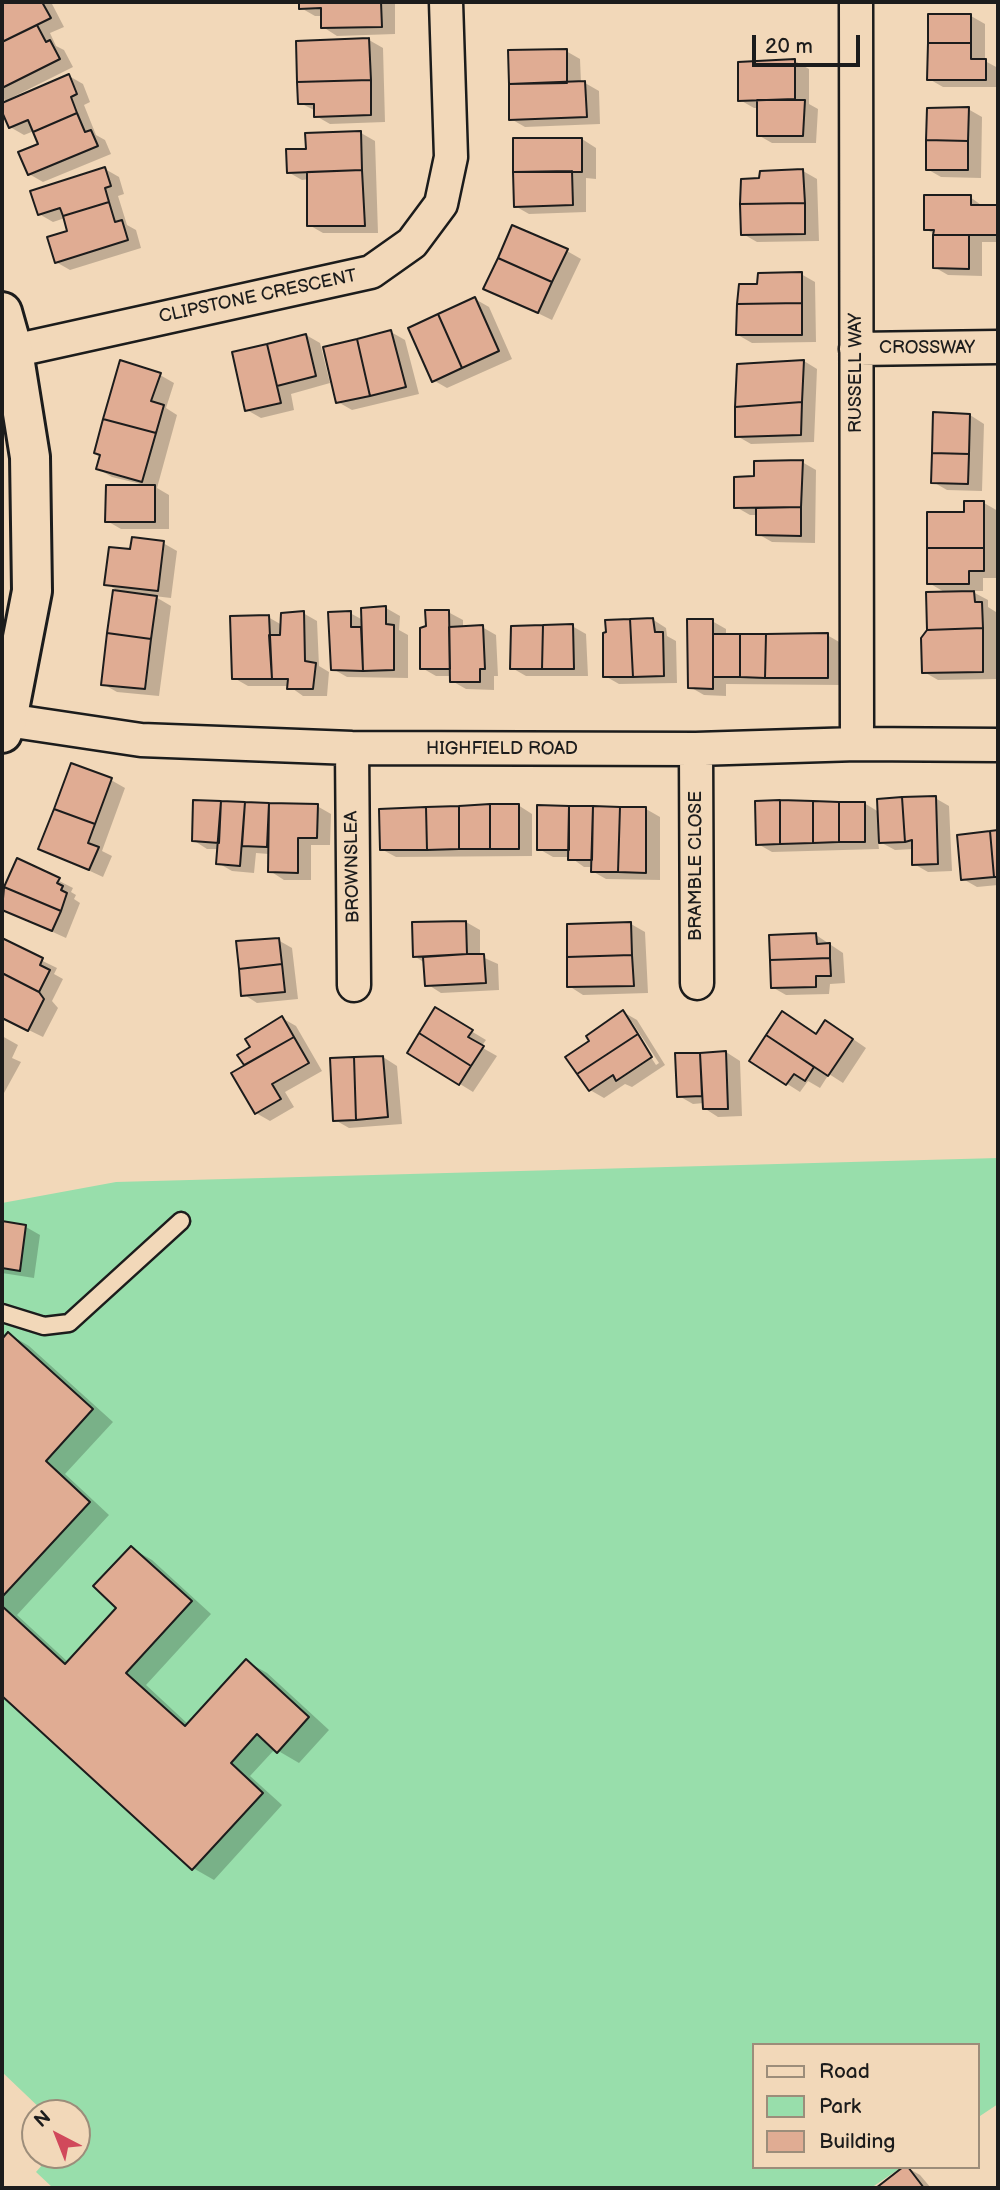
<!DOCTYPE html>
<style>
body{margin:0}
#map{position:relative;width:1000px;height:2190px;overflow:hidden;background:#f2d8b9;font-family:"Balsamiq Sans",sans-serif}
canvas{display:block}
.frame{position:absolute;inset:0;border:4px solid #1c1c1c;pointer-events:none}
.legend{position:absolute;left:752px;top:2043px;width:228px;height:126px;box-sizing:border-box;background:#f2d8b9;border:2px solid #9c8d7a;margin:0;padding:9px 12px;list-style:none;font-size:21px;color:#1c1c1c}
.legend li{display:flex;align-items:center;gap:14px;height:35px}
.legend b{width:35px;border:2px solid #9c8d7a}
.north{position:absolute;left:21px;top:2099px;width:70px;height:70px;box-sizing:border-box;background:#f2d8b9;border:2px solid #9c8d7a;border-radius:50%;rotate:318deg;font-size:19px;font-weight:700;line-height:28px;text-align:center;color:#1c1c1c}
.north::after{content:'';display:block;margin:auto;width:24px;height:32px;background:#d1495b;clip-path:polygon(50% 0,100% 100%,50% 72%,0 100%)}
.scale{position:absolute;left:752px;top:35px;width:108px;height:32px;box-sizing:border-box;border:4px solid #1c1c1c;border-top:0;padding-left:9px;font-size:21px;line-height:24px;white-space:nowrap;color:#1c1c1c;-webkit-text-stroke:5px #f2d8b9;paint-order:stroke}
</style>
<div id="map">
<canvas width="1000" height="2190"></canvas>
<div class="frame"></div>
<ul class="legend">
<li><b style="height:9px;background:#f2d8b9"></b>Road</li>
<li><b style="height:19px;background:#98deab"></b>Park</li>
<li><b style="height:19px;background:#e0ac93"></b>Building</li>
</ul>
<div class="north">N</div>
<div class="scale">20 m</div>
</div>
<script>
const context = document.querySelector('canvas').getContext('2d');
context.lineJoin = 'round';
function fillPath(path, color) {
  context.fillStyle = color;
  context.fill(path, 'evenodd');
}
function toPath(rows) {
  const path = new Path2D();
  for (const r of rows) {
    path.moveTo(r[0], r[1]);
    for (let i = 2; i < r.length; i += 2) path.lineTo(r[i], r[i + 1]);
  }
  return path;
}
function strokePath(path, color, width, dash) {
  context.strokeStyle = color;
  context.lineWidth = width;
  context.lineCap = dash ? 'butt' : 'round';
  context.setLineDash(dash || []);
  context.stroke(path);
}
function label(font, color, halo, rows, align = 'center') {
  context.font = font + ' "Balsamiq Sans",sans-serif';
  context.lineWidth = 5;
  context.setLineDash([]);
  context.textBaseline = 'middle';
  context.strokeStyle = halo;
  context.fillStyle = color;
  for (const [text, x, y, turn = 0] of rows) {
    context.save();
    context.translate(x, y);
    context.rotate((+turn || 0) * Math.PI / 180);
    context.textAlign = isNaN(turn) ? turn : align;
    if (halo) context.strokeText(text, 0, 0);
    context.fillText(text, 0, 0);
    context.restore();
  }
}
fillPath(toPath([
 [998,1158,998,2104,977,2118,977,2045,753,2045,753,2167,902,2167,871,2188,53,2188,36,2172,51,2155,77,2155,77,2113,45,2113,2,2072,2,1203,116,1182]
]), '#98deab');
fillPath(toPath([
 [2,2,51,2,64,27,50,33,56,46,64,50,73,67,7,100,8,102,2,98],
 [301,2,395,2,395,34,337,36,323,27,323,16,315,16,301,8],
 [930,16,971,16,985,24,985,61,998,68,998,87,943,87,929,79],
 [369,40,383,48,385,122,330,124,316,116,316,111,300,103],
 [566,51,580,59,581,83,585,83,599,91,600,124,525,127,511,119],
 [795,61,809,69,809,104,818,109,816,143,772,143,758,135,758,108,754,108,740,100],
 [69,76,83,84,90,102,84,105,96,135,105,140,111,154,43,182,29,174,40,145,34,131,24,135,10,127,2,105],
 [968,109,982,117,981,178,941,177,927,169],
 [361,133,375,141,378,233,323,233,309,225,309,179,302,180,288,172,308,150],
 [582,139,596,148,596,179,586,178,586,212,529,214,515,206],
 [105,169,119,177,124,194,118,196,127,225,136,230,141,248,70,270,56,262,69,232,65,218,53,222,39,214],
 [803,171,817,179,819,241,757,242,743,234],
 [970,197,984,207,998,207,998,242,982,242,982,276,948,275,934,267,935,234,925,229],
 [567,251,581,259,552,320,486,288],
 [801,274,815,282,816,342,752,343,738,335,759,285],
 [475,299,489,307,512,359,447,388,433,380],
 [391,332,405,340,419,394,352,410,338,402],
 [306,335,320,343,330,383,291,394,294,410,261,418,247,410,234,353],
 [804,361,817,369,814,442,751,444,737,436],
 [160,375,174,383,166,408,177,415,157,488,169,495,169,529,121,529,107,521,145,485,112,477,98,469],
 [970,415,984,424,982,491,947,490,933,482],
 [802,462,816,470,815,543,772,542,758,534,758,515,750,515,736,507,756,477],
 [984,503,998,511,997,578,983,578,983,591,971,591,988,600,988,607,996,612,997,679,938,680,924,672,946,593,929,583,965,514],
 [163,543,177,551,171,598,154,596,171,606,159,696,117,692,103,684,115,589,106,584,131,551],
 [386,608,400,616,399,630,408,635,408,678,347,677,333,669,350,613,363,620],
 [448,612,463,620,463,628,482,627,496,635,498,676,494,676,494,690,466,689,452,681,452,676,436,676,422,668,428,627],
 [303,613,317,621,319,666,329,672,327,696,303,696,289,686,248,686,234,678,268,617,282,625],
 [652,619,666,628,667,636,676,641,677,683,619,684,605,676,608,633],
 [712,621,726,629,726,636,827,635,841,643,841,685,726,684,726,696,704,695,690,687],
 [572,626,586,634,588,676,526,676,512,668],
 [111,780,125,788,102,851,112,856,103,877,40,848],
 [935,798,949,806,952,871,928,872,914,864,914,849,895,850,878,841,879,849,772,852,758,844,864,803,879,812],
 [195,802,317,806,331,814,330,845,311,845,311,880,284,880,270,871,269,854,256,853,254,873,232,871,218,863,220,849,207,849,193,840],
 [518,805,532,814,532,856,396,857,381,849],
 [646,809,660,817,660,880,606,879,592,871,593,867,584,867,570,857,553,857,539,849],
 [998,833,998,885,977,887,963,879,959,837],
 [18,860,73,888,71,892,76,895,74,899,80,903,66,938,2,909,2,896],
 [466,922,480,930,480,956,498,964,499,990,441,993,427,984,425,963,414,956],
 [631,924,645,932,648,993,583,995,569,986],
 [816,935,843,953,845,983,830,984,829,994,786,995,772,987],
 [278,940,292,948,298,999,257,1003,243,994],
 [2,941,57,968,54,974,63,979,52,1001,58,1008,43,1037,2,1017],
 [436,1010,486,1040,481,1047,497,1056,473,1092,460,1084],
 [623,1012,637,1020,665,1065,632,1087,625,1084,604,1098,590,1090,592,1041],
 [628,1022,632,1022,659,1063,656,1065],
 [783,1014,817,1035,840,1030,866,1048,843,1083,829,1074,820,1088,808,1081,800,1092,751,1061],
 [282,1018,296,1026,322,1071,285,1092,294,1107,270,1121,256,1113,246,1066,239,1056,252,1048],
 [2,1036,18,1045,12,1058,21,1062,4,1093,2,1091],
 [726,1052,740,1061,742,1116,718,1117,704,1108,704,1103,693,1104,679,1096,677,1055],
 [383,1057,397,1066,402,1124,349,1128,335,1120],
 [2,1223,26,1227,40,1235,34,1278,2,1273],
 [9,1334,29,1346,113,1422,65,1474,109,1515,17,1615,69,1663,119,1608,131,1548,152,1560,211,1614,146,1685,189,1725,246,1661,267,1673,329,1730,299,1763,275,1749,250,1776,282,1805,214,1880,193,1868,2,1694,2,1342],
 [906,2167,920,2175,931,2188,879,2188]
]), '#0003');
const building = toPath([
 [2,2,42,2,51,18,2,42,2,2],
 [299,2,381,2,382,27,321,28,321,8,299,9,299,2],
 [928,14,971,14,971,43,928,43,928,14],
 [37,25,46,42,50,40,60,59,2,88,2,42,37,25],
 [369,38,371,80,297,82,296,41,369,38],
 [928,43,971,43,971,59,986,59,986,80,927,80,928,43],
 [567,49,567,83,509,84,508,50,567,49],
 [795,59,795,99,738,101,738,62,795,59],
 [69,74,77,94,71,97,77,113,33,132,28,120,9,128,2,112,2,103,69,74],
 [371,80,371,115,314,117,314,104,298,104,297,82,371,80],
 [585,81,587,117,509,120,509,84,585,81],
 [757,100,805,100,803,136,757,136,757,100],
 [969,107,968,141,926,140,927,108,969,107],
 [77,113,85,132,91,130,98,146,28,175,18,152,38,144,33,132,77,113],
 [361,131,362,170,287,173,286,149,306,149,305,133,361,131],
 [513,138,582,138,582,172,513,172,513,138],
 [926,140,968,141,968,170,926,170,926,140],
 [105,167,111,186,105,188,109,202,63,216,60,208,38,215,30,191,105,167],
 [803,169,805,203,740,204,741,179,759,178,760,171,803,169],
 [362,170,365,226,307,226,307,172,362,170],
 [572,171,573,205,514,207,513,172,572,171],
 [924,195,971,195,971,205,998,205,998,235,933,235,934,230,924,230,924,195],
 [109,202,115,222,122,220,128,240,55,263,47,237,67,231,63,216,109,202],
 [805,203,805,234,741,235,740,204,805,203],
 [512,225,568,249,552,282,498,258,512,225],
 [933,235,969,235,969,269,933,268,933,235],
 [498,258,552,282,538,313,483,289,498,258],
 [802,272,802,303,737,304,739,284,757,284,758,273,802,272],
 [475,297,499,351,462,368,438,314,475,297],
 [802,303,802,335,736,335,737,304,802,303],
 [438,314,462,368,432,382,408,328,438,314],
 [391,330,406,387,370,396,357,339,391,330],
 [306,334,316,376,277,386,267,344,306,334],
 [357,339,370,396,336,403,323,347,357,339],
 [267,344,281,403,245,411,232,352,267,344],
 [120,360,161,373,151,401,164,405,156,433,103,419,120,360],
 [804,360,802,402,735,407,737,364,804,360],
 [802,402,801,435,735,437,735,407,802,402],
 [933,412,970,414,969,454,932,453,933,412],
 [103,419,156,433,142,482,96,469,100,455,94,453,103,419],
 [932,453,969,454,968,484,931,483,932,453],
 [803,460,801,507,734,508,734,477,754,476,754,461,803,460],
 [106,485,155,485,155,522,105,522,106,485],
 [964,501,984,501,984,548,927,548,927,512,964,512,964,501],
 [801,507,801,536,756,535,756,508,801,507],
 [132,537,164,541,158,591,104,585,109,547,130,549,132,537],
 [927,548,984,548,984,571,969,571,969,584,927,584,927,548],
 [113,590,157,596,151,639,107,633,113,590],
 [974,591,975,602,982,602,983,628,927,630,926,592,974,591],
 [386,606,386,624,394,625,394,670,363,671,361,608,386,606],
 [425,610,449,610,450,669,420,669,420,628,426,626,425,610],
 [304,611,305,661,316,663,313,689,287,689,288,679,272,679,269,635,280,635,281,613,304,611],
 [351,611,351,627,361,627,363,671,331,670,328,612,351,611],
 [269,615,272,679,232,679,230,616,269,615],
 [653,618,655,632,663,632,664,676,633,677,630,619,653,618],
 [630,619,633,677,603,677,603,633,606,632,605,620,630,619],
 [687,619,713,619,713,689,688,688,687,619],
 [573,624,574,669,542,669,543,625,573,624],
 [483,625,485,669,480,669,480,682,450,682,449,627,483,625],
 [543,625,542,669,510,669,511,626,543,625],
 [983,628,983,672,922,673,921,638,927,630,983,628],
 [107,633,151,639,145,689,101,685,107,633],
 [828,633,828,678,765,678,766,634,828,633],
 [713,634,740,634,740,677,713,677,713,634],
 [740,634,766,634,765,678,740,677,740,634],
 [71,763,112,778,95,824,54,809,71,763],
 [936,796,938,864,912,865,912,840,905,842,902,797,936,796],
 [902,797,905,842,879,843,877,799,902,797],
 [193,800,221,801,219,843,192,841,193,800],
 [780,800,813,801,813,843,780,844,780,800],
 [780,800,780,844,756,845,755,801,780,800],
 [221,801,245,802,240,866,216,864,221,801],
 [813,801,839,802,839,842,813,843,813,801],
 [245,802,269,803,267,847,242,846,245,802],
 [839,802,865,802,865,842,839,842,839,802],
 [269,803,318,804,317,838,298,838,298,873,268,872,269,803],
 [490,804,490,849,459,849,459,806,490,804],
 [490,804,519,804,519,849,490,849,490,804],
 [537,805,569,806,569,850,537,850,537,805],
 [459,806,459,849,427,850,426,807,459,806],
 [569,806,593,806,592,860,568,860,569,806],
 [593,806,620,807,618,872,591,872,593,806],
 [426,807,427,850,380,850,379,809,426,807],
 [620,807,646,807,646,873,618,872,620,807],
 [54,809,95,824,88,843,99,847,89,870,38,849,54,809],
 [998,830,998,877,994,877,990,831,998,830],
 [990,831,994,877,961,880,957,835,990,831],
 [17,858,60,878,57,883,63,886,61,890,67,893,61,911,4,887,17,858],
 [4,887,61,911,52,931,2,910,4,887],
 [466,921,467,954,413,957,412,922,466,921],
 [631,922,632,955,567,957,567,924,631,922],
 [816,933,817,944,830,943,830,958,770,960,769,935,816,933],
 [2,938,43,958,40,965,50,970,39,992,2,973,2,938],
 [279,938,282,964,239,969,236,941,279,938],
 [467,954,484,954,486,983,425,986,423,957,467,954],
 [632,955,634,986,567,987,567,957,632,955],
 [830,958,831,976,816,976,816,987,771,988,770,960,830,958],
 [282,964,285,992,241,996,239,969,282,964],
 [2,973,39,992,44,999,28,1031,2,1018,2,973],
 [435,1007,473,1030,468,1037,484,1046,471,1066,419,1033,435,1007],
 [623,1010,638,1034,577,1074,565,1057,589,1041,586,1036,623,1010],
 [782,1011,816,1034,825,1020,853,1039,828,1076,766,1035,782,1011],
 [282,1016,294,1037,244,1065,237,1055,250,1047,245,1039,282,1016],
 [419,1033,471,1066,459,1085,407,1053,419,1033],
 [638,1034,652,1057,616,1081,613,1075,589,1091,577,1074,638,1034],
 [766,1035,814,1067,805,1081,794,1074,786,1085,749,1061,766,1035],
 [294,1037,309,1063,272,1084,281,1099,255,1114,231,1073,294,1037],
 [726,1051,728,1109,703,1109,700,1053,726,1051],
 [675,1053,700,1053,702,1096,677,1097,675,1053],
 [383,1056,388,1117,356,1120,354,1057,383,1056],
 [354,1057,356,1120,333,1121,330,1058,354,1057],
 [2,1221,26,1225,20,1271,2,1268,2,1221],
 [8,1332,93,1409,46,1461,90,1502,2,1597,2,1339,8,1332],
 [131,1546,192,1601,126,1673,185,1726,246,1659,309,1717,277,1753,257,1734,231,1763,263,1793,192,1870,2,1696,2,1606,65,1664,116,1608,93,1586,131,1546],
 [903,2167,908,2167,924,2188,876,2188,903,2167]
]);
fillPath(building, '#e0ac93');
strokePath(building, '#1c1c1c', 2);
const lane = toPath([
 [2,1313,44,1326,69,1323,181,1221]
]);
const street = toPath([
 [856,2,857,744],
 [856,349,998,347],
 [13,351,371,272,412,243,441,204,451,157,446,2],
 [7,720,141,740,352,748,696,749,857,744,998,745],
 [352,748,354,985],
 [696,749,697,983]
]);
const secondary = toPath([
 [2,312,13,351,30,457,32,591,7,720,2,733]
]);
strokePath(lane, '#1c1c1c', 21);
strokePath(street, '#1c1c1c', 37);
strokePath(secondary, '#1c1c1c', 44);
strokePath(lane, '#f2d8b9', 16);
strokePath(street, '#f2d8b9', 32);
strokePath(secondary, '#f2d8b9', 38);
label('18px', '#1c1c1c', '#f2d8b9', [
 ["CLIPSTONE CRESCENT",258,297,-12],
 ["CROSSWAY",927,348],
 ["RUSSELL WAY",856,373,-90],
 ["HIGHFIELD ROAD",502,749],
 ["BRAMBLE CLOSE",696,866,-90],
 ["BROWNSLEA",353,867,-91]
]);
</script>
